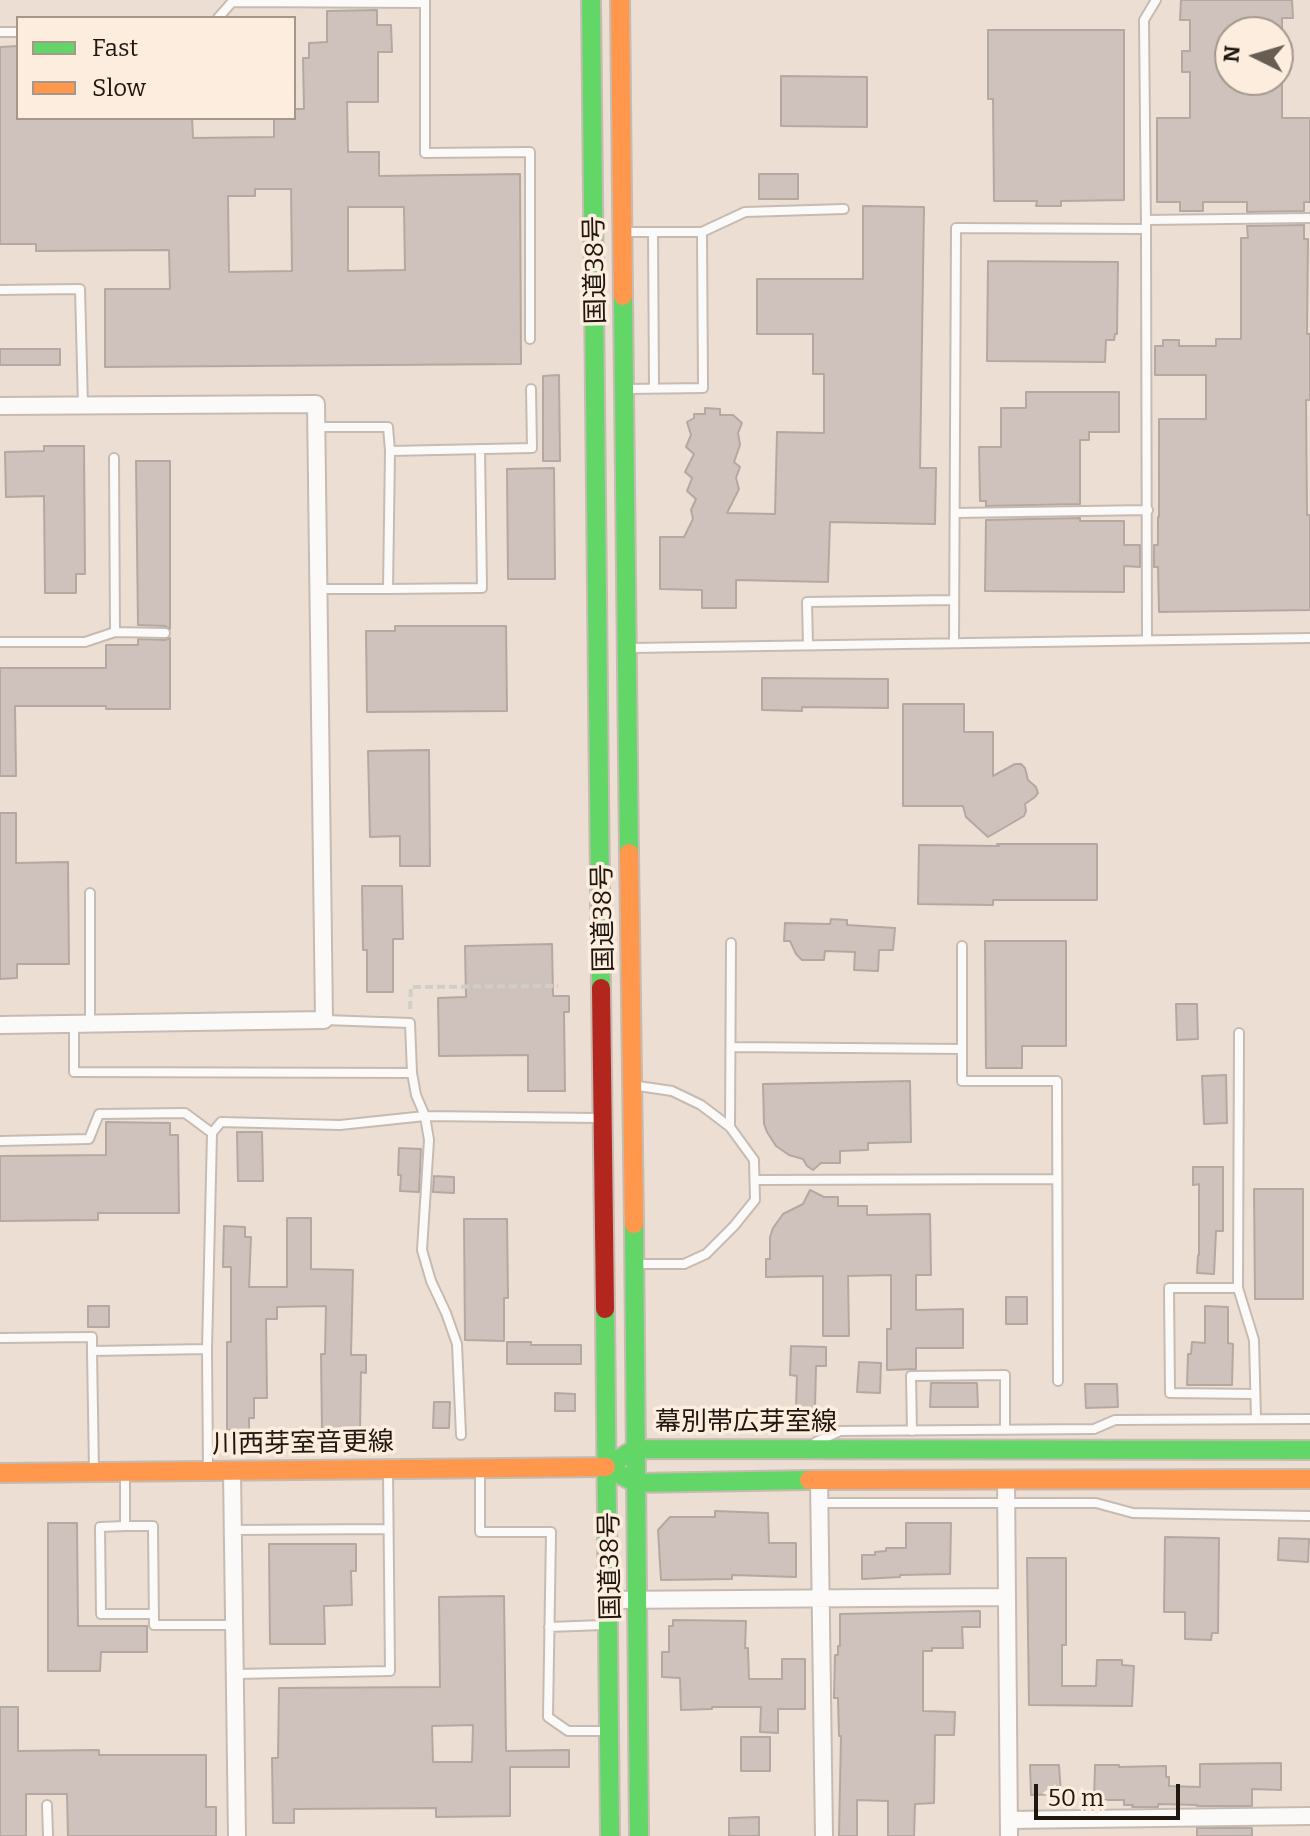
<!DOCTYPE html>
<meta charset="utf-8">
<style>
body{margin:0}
#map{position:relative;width:1310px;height:1836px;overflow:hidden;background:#ecded2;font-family:Bitter,serif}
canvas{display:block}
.legend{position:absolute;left:16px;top:16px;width:280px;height:104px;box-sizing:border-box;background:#fceddf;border:2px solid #a4978c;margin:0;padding:10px 14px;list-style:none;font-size:24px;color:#20170f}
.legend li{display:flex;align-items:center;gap:16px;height:40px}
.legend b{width:40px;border:2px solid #a4978c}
.north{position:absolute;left:1214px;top:16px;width:80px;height:80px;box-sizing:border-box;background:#fceddf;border:2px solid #a4978c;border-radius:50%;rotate:275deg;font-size:22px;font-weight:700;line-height:32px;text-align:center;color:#20170f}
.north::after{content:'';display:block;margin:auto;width:28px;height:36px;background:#675d53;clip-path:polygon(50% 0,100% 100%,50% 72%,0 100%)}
.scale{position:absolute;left:1034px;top:1784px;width:146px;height:36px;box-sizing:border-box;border:4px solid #20170f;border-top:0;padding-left:10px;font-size:24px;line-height:28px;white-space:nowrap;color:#20170f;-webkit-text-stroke:6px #fceddf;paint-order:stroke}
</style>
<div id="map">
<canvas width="1310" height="1836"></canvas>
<ul class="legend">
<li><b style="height:10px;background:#63d668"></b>Fast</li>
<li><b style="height:10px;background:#ff974d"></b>Slow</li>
</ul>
<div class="north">N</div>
<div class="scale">50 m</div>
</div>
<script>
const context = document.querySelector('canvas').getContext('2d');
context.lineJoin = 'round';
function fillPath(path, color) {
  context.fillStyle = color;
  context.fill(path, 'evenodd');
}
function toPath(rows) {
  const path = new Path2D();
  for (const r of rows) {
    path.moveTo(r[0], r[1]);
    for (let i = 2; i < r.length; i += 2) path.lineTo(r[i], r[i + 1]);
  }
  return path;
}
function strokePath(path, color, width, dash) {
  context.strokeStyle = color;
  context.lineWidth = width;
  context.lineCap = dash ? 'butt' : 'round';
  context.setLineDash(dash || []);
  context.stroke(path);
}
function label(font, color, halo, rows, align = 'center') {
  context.font = font + ' Bitter,"Noto Sans JP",serif';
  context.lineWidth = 7;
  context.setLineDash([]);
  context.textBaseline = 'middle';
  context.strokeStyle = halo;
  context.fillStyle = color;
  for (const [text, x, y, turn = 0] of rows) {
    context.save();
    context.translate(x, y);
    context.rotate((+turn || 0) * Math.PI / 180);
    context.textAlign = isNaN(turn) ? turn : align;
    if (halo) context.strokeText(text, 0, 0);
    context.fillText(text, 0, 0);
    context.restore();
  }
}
const building = toPath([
 [1181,0,1292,0,1293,18,1282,18,1282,32,1230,32,1230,80,1282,80,1282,118,1310,118,1310,202,1304,202,1304,211,1247,212,1247,202,1203,202,1203,211,1180,211,1180,202,1157,202,1157,118,1190,118,1190,72,1182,72,1182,51,1190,51,1190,20,1180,20,1181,0],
 [377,10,377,25,391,25,392,52,378,52,378,102,347,102,348,152,379,152,379,176,520,174,521,364,105,367,105,289,170,289,169,250,36,251,36,244,0,244,0,47,18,46,18,118,192,118,193,138,274,137,274,118,294,118,294,109,304,109,303,58,309,58,309,43,327,42,327,11,377,10],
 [255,189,291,189,292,271,229,272,228,196,255,196,255,189],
 [348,207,404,207,405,270,348,271,348,207],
 [988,30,1124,30,1124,200,1061,201,1061,206,1036,206,1037,201,994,201,993,99,988,99,988,30],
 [781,76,867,77,867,127,781,126,781,76],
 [759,174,798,174,798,199,759,199,759,174],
 [863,206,924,207,920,468,936,468,935,524,830,522,828,582,736,580,736,608,702,608,702,590,660,589,660,537,684,537,693,519,691,510,696,499,687,491,692,478,685,472,694,454,686,447,691,435,687,422,694,418,694,414,705,414,705,408,720,409,720,415,733,415,742,423,738,433,740,445,734,462,740,467,736,478,739,489,727,513,775,514,777,432,824,433,824,374,813,374,813,334,757,334,757,279,863,279,863,206],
 [1304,225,1304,239,1308,239,1307,334,1310,334,1310,400,1306,400,1307,515,1310,515,1310,610,1159,612,1158,567,1154,567,1154,545,1158,545,1158,517,1159,517,1159,419,1206,419,1206,375,1155,375,1155,346,1163,346,1163,340,1179,340,1179,346,1216,346,1216,339,1241,339,1241,238,1248,238,1247,226,1304,225],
 [988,261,1118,262,1117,334,1115,334,1114,340,1106,340,1105,362,987,361,988,261],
 [0,349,60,349,60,365,0,365,0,349],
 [559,375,560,461,543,461,543,376,559,375],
 [1026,392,1119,392,1119,432,1089,432,1089,440,1080,440,1080,504,986,506,986,501,980,501,979,447,1001,447,1001,408,1026,408,1026,392],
 [44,446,84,446,85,574,76,574,76,593,45,593,44,496,6,497,5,452,44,451,44,446],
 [136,461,170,461,170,629,165,626,138,625,136,461],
 [554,468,555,579,508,579,507,469,554,468],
 [1080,518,1080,521,1124,521,1124,545,1140,545,1140,567,1124,566,1124,592,985,591,986,520,1080,518],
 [395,626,506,626,507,711,367,712,366,631,395,631,395,626],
 [170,638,170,709,106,709,106,706,15,706,16,776,0,776,0,668,106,668,106,645,138,645,138,639,165,640,170,638],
 [762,678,888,679,888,708,802,707,802,711,762,710,762,678],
 [903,704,964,704,964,732,993,732,993,776,1015,764,1021,764,1025,768,1028,780,1036,787,1038,793,1035,797,1025,804,1026,811,1024,816,988,837,966,817,963,806,903,806,903,704],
 [429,750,430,866,400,866,400,836,370,837,368,751,429,750],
 [0,813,16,813,16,863,68,862,69,964,17,964,17,978,0,979,0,813],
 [997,844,1097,844,1097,900,993,900,993,905,918,904,919,845,999,846,997,844],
 [362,886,402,886,403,939,393,939,393,992,367,992,367,950,363,950,362,886],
 [831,919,847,920,847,925,895,928,893,950,879,950,878,971,854,970,855,952,825,951,824,960,802,960,796,954,790,941,784,941,785,923,830,924,831,919],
 [985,941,1066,941,1066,1046,1022,1046,1022,1068,986,1068,985,941],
 [552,944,553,996,569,996,569,1012,564,1012,565,1091,528,1091,528,1055,439,1056,438,998,466,997,465,946,552,944],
 [1176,1004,1197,1004,1198,1039,1177,1040,1176,1004],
 [1226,1075,1227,1123,1204,1124,1202,1076,1226,1075],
 [910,1081,911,1142,868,1143,868,1150,840,1151,840,1163,821,1163,813,1170,807,1166,803,1159,789,1155,776,1146,767,1132,764,1124,763,1084,910,1081],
 [106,1122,170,1123,170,1135,178,1135,179,1213,98,1213,98,1220,0,1221,0,1156,106,1155,106,1122],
 [237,1132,262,1132,263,1181,238,1181,237,1132],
 [399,1148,421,1149,419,1192,400,1191,401,1175,398,1175,399,1148],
 [1193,1167,1223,1167,1223,1231,1216,1231,1214,1274,1197,1273,1198,1255,1199,1255,1199,1184,1193,1185,1193,1167],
 [434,1176,454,1177,454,1193,433,1192,434,1176],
 [1254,1189,1303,1189,1303,1299,1255,1299,1254,1189],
 [810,1190,824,1197,838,1197,838,1206,867,1206,867,1215,930,1214,931,1275,916,1275,916,1310,963,1309,963,1348,916,1348,916,1369,887,1370,887,1329,891,1329,891,1275,848,1276,849,1336,823,1336,823,1276,766,1277,766,1259,770,1259,770,1237,773,1228,783,1214,803,1204,810,1190],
 [287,1218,311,1218,311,1269,353,1270,351,1355,366,1355,366,1373,361,1372,360,1429,322,1429,321,1354,325,1354,326,1306,277,1307,277,1319,266,1319,267,1398,254,1398,254,1418,249,1418,249,1430,227,1430,227,1342,231,1342,231,1267,223,1267,224,1226,245,1227,245,1237,251,1237,249,1287,287,1287,287,1218],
 [464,1219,507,1219,508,1298,504,1298,504,1341,465,1340,464,1219],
 [1006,1297,1027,1297,1027,1324,1006,1324,1006,1297],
 [88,1306,109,1306,109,1327,88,1327,88,1306],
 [1205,1306,1228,1307,1228,1343,1233,1344,1232,1385,1187,1385,1188,1354,1191,1354,1192,1342,1205,1343,1205,1306],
 [507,1342,531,1342,531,1345,581,1345,581,1364,507,1364,507,1342],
 [791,1346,826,1347,826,1366,816,1366,815,1408,796,1408,797,1376,790,1375,791,1346],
 [859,1362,881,1363,880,1393,857,1392,859,1362],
 [931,1383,977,1383,978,1407,930,1407,931,1383],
 [1085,1384,1117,1384,1118,1407,1086,1408,1085,1384],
 [555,1393,575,1394,575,1411,555,1411,555,1393],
 [434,1402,450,1402,449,1428,433,1428,434,1402],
 [715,1511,768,1513,769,1543,796,1543,796,1577,732,1575,732,1579,661,1580,658,1530,670,1517,715,1517,715,1511],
 [48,1523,77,1523,78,1626,147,1626,147,1652,101,1652,100,1671,48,1671,48,1523],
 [906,1523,951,1523,950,1574,900,1575,900,1577,862,1579,862,1555,875,1555,875,1552,886,1551,886,1548,906,1548,906,1523],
 [1165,1537,1219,1538,1218,1633,1212,1633,1211,1640,1185,1639,1185,1612,1164,1612,1165,1537],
 [1279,1538,1309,1539,1308,1562,1278,1560,1279,1538],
 [269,1544,356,1544,356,1571,351,1571,352,1605,324,1606,325,1644,270,1644,269,1544],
 [1027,1558,1066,1558,1066,1645,1062,1645,1062,1686,1096,1686,1097,1660,1122,1660,1122,1665,1134,1666,1132,1706,1029,1705,1027,1558],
 [504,1596,506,1751,569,1750,569,1767,510,1767,510,1816,436,1817,436,1808,294,1809,294,1823,273,1823,272,1758,278,1758,279,1688,440,1687,439,1597,504,1596],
 [473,1725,472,1762,433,1762,432,1726,473,1725],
 [980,1611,980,1627,962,1627,963,1648,932,1648,932,1651,923,1651,923,1711,955,1712,954,1735,935,1735,934,1803,915,1804,914,1836,888,1836,888,1801,857,1800,857,1836,839,1836,841,1736,839,1736,838,1698,834,1698,835,1655,838,1655,838,1646,840,1646,840,1614,980,1611],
 [673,1620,746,1621,745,1648,748,1648,749,1679,782,1679,782,1659,805,1659,805,1709,778,1709,778,1733,760,1732,761,1707,712,1707,712,1709,681,1710,680,1678,662,1677,662,1652,669,1652,669,1626,673,1626,673,1620],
 [0,1707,18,1707,18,1751,99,1750,99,1755,206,1755,206,1807,216,1807,216,1836,68,1836,67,1794,26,1794,26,1836,0,1836,0,1707],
 [741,1737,770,1737,770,1771,741,1771,741,1737],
 [1281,1763,1281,1790,1252,1789,1252,1806,1197,1806,1197,1805,1158,1804,1158,1807,1132,1807,1133,1805,1124,1805,1124,1800,1094,1800,1095,1765,1119,1765,1119,1767,1166,1766,1166,1777,1169,1777,1169,1786,1200,1787,1200,1764,1281,1763],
 [1030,1765,1059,1765,1061,1794,1031,1795,1030,1765],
 [759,1817,759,1836,729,1836,729,1818,759,1817],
 [1197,1828,1252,1828,1252,1836,1197,1836,1197,1828]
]);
fillPath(building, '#cfc2bc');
strokePath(building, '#b4a8a2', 2);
const lane = toPath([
 [425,0,425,153,530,152,530,339],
 [218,18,232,2,425,3],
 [0,32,18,32],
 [1146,220,1310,218],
 [1146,229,1144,20,1156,0],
 [626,232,702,232,703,388,628,389],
 [653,232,654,388],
 [702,232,745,212,844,209],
 [0,290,80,289,83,406],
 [316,427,388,427,390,451,388,589,319,589],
 [390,451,532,448,531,389],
 [955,513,1148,510],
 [388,589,482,588,480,449],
 [115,632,165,633],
 [0,642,85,642,115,632,114,458],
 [954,643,956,228,1146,229,1147,640],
 [808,645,807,602,954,600],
 [631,648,1310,638],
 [90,893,90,1024],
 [962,946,962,1081,1057,1081,1058,1381],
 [324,1020,410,1023,412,1073,416,1095,425,1116,429,1140,422,1250,431,1281,446,1313,457,1344,461,1435],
 [74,1024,74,1072,412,1073],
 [1239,1033,1238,1288,1254,1340,1256,1419],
 [731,1047,962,1049],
 [638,1086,672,1091,701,1105,730,1127,754,1160,755,1200,734,1226,706,1254,684,1264,639,1264],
 [730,1127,731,943],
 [0,1141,89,1139,99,1114,185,1113,212,1133],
 [755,1180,1057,1179],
 [1238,1288,1169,1288,1170,1393,1255,1394],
 [0,1338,92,1337,92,1351],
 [912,1431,911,1376,1005,1375,1005,1430],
 [816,1442,840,1431,1094,1429,1115,1420,1310,1419],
 [480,1469,480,1532,551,1532,548,1717,568,1731,604,1731],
 [208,1471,207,1349,212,1133,221,1122,340,1125,425,1116,598,1118],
 [94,1472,92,1351,207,1349],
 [125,1474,125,1526,153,1526,154,1625,233,1625],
 [820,1503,1096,1503,1133,1513,1310,1516],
 [125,1526,100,1527,101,1614,154,1614],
 [233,1530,388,1529],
 [549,1627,603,1625],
 [235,1674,390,1671,388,1471],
 [47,1805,48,1836]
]);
const street = toPath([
 [0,406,316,404,324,1020,0,1025],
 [232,1471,237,1836],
 [819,1480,824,1836],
 [1006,1480,1009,1836],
 [608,1600,1007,1597],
 [1009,1820,1310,1816]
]);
const fast = toPath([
 [591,0,601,988],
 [623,296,629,853],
 [634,1224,639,1836],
 [605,1309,610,1836],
 [809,1480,636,1483,606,1467,635,1449,1310,1450]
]);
const slow = toPath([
 [620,0,623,296],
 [629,853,634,1224],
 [0,1473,606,1467],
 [809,1480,1310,1479]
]);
const jam = toPath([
 [601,988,605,1309]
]);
strokePath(lane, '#c6bbb2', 12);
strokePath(street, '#c6bbb2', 20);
strokePath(fast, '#c6bbb2', 22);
strokePath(slow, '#c6bbb2', 22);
strokePath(jam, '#c6bbb2', 22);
strokePath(toPath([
 [410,1009,411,987,558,986]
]), '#d1cdc9', 4, [8, 4]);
strokePath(lane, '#fcfaf8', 8);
strokePath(street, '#fcfaf8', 16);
strokePath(fast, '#63d668', 18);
strokePath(slow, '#ff974d', 18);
strokePath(jam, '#b3261e', 18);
label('26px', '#20170f', '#fceddf', [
 ["国道38号",596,270,-91],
 ["国道38号",604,918,-91],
 ["幕別帯広芽室線",746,1423],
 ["川西芽室音更線",303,1444,-1],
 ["国道38号",611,1566,-91]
]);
</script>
